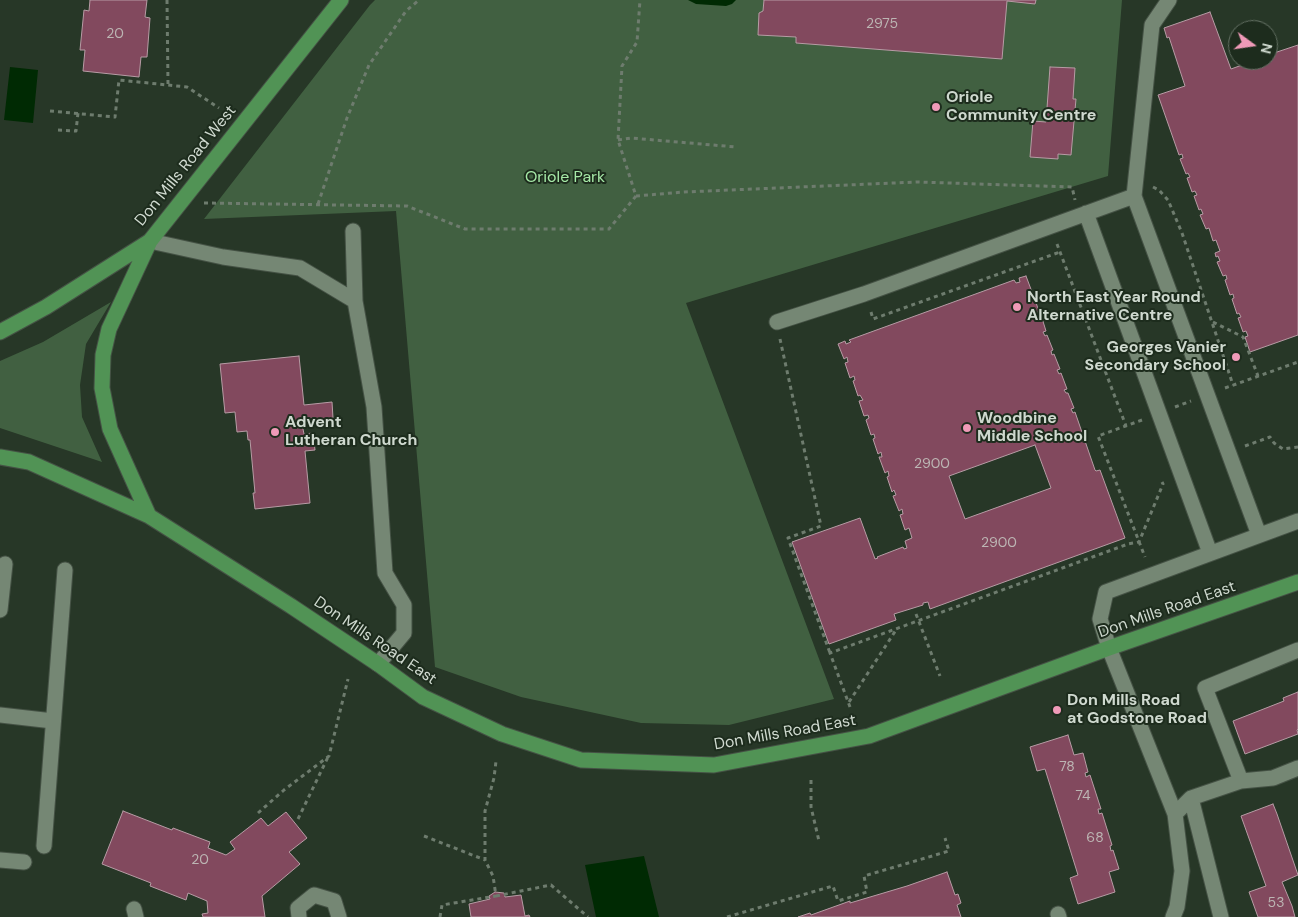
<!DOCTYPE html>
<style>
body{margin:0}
#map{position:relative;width:1298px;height:917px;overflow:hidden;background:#273727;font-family:"DM Sans",sans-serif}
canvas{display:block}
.north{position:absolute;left:1228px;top:20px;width:50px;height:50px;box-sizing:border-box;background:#1d2c1d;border:1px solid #647164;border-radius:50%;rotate:104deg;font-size:14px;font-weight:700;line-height:20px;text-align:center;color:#cfd9cf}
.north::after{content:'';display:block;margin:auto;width:18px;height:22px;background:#ef9ab8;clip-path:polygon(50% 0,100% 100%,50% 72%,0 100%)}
</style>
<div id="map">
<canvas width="1298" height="917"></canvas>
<div class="north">N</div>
</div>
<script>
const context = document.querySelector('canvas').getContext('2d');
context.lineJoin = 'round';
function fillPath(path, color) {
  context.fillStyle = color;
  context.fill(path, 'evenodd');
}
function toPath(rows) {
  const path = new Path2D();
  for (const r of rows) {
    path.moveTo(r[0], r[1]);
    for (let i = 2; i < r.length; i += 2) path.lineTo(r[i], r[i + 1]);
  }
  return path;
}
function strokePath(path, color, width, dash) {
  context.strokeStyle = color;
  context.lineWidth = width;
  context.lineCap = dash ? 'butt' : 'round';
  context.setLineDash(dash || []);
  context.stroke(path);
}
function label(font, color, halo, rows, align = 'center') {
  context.font = font + ' "DM Sans",sans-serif';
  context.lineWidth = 4;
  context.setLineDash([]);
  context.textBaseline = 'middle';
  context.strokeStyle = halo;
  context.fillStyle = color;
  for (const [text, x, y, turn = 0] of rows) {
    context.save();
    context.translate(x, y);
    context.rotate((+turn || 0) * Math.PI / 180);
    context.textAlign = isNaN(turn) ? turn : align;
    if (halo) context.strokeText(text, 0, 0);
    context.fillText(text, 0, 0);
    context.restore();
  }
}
fillPath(toPath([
 [375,0,1122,0,1108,176,686,303,834,699,729,725,641,723,521,697,435,667,396,211,204,219,370,5],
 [111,302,86,344,80,385,82,417,102,462,0,428,0,361,43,342]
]), '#416041');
fillPath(toPath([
 [688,0,736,0,732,4,726,6,696,4],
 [10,67,38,70,33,123,4,120],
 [644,856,659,917,596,917,585,865]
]), '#002a03');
const building = toPath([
 [90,0,147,0,145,17,150,18,147,57,141,57,139,77,83,71,85,50,80,50,84,10,89,11,90,0],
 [764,0,1036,0,1035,4,1007,1,1002,59,796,43,796,37,758,35,759,13,763,11,764,0],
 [1210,12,1231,69,1256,60,1268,60,1268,55,1298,45,1298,335,1250,352,1245,337,1248,336,1246,331,1243,332,1238,318,1241,317,1239,313,1237,314,1232,299,1234,298,1233,294,1230,295,1225,280,1227,279,1226,275,1223,276,1217,262,1220,261,1218,256,1216,257,1215,253,1220,251,1216,240,1213,241,1209,228,1206,229,1200,215,1203,214,1201,209,1199,210,1194,196,1197,195,1195,191,1192,192,1187,178,1190,177,1188,173,1186,174,1180,159,1183,158,1182,154,1179,155,1158,95,1185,86,1169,37,1167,38,1164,28,1210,12],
 [1050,67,1075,68,1073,99,1076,99,1071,155,1058,154,1058,159,1030,157,1033,121,1046,122,1050,67],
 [1026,276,1032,292,1029,293,1031,297,1034,296,1039,312,1036,312,1038,316,1041,315,1046,331,1043,332,1045,336,1047,335,1053,350,1051,351,1052,355,1054,354,1060,369,1057,370,1059,374,1061,373,1067,389,1064,390,1066,393,1068,393,1074,408,1071,409,1073,413,1075,412,1095,470,1096,471,1100,470,1125,538,930,609,928,602,923,603,923,605,894,614,896,620,829,644,792,542,860,518,875,559,878,558,877,557,903,547,904,549,907,548,905,541,912,538,909,528,905,530,900,515,903,514,902,509,899,511,893,496,896,495,894,490,892,492,887,477,889,476,888,471,885,473,879,457,882,457,881,452,878,454,873,439,875,438,874,434,871,435,866,420,869,418,868,415,864,416,859,401,863,400,860,395,858,396,853,381,855,380,854,376,850,378,845,363,848,362,847,357,844,359,838,344,845,341,846,344,851,342,849,340,1014,280,1016,283,1020,282,1019,278,1026,276],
 [1035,445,1051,488,965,519,949,476,1035,445],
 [299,356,304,405,332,402,333,418,313,420,313,418,305,419,306,424,302,424,304,434,313,433,315,450,305,451,310,503,255,509,253,493,255,493,250,440,248,440,247,431,237,432,235,412,225,413,220,364,299,356],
 [1298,692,1298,729,1297,730,1298,734,1245,754,1233,721,1284,701,1283,698,1298,692],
 [1068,735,1074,755,1083,753,1088,772,1085,773,1086,777,1090,775,1101,809,1098,809,1099,814,1102,813,1112,845,1110,846,1111,851,1113,850,1119,869,1109,872,1115,892,1078,904,1070,878,1078,875,1045,769,1037,771,1030,747,1068,735],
 [1273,804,1277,814,1298,875,1282,882,1292,906,1295,917,1258,917,1249,892,1266,886,1241,816,1273,804],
 [123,811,172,830,173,828,210,842,208,848,226,855,235,849,230,842,261,818,268,826,286,812,307,838,289,852,300,864,262,896,265,917,203,917,202,914,208,913,207,901,188,893,186,900,150,886,151,883,102,864,123,811],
 [947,872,955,895,958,894,961,903,957,905,961,917,798,917,810,913,811,915,850,901,850,903,907,886,947,872],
 [495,892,504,893,505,897,521,895,525,916,529,915,530,917,471,917,469,904,490,899,489,896,495,892]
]);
fillPath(building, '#82495e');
strokePath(building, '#b79ca5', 1);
const minor = toPath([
 [1134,196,1152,25,1169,0],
 [1086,213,1210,553],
 [353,231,355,301],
 [150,241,223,257,300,268,355,301,374,407,385,573,404,605,404,633,378,664],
 [777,322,864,294,1134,196,1259,535],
 [0,610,5,564],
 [0,715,53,721],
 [1241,781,1205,688,1298,650],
 [1191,798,1241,781,1273,778,1298,768],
 [1175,814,1191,798,1221,917],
 [44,846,65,570],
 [0,860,24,862],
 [134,909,136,917],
 [1058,914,1059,917],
 [299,917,298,908,314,895,334,901,339,917],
 [1173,917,1177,907,1182,871,1175,814,1109,648,1100,619,1106,592,1298,521]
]);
const major = toPath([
 [0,332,46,307,150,241,341,0],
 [0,457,29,462,149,516,291,606,378,664,423,697,502,734,581,760,714,765,869,736,1109,648,1298,582],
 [149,516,110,429,102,388,103,355,109,329,150,241]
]);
strokePath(minor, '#455245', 17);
strokePath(major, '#455245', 17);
strokePath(toPath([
 [167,0,168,84],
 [50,111,115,117,119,80,187,87,219,108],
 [58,130,76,131,78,113],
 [618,140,631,138,736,147],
 [1153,187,1159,190,1168,200,1182,233,1233,385],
 [636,196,684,192,917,182,1072,187,1075,200],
 [204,203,407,206,465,229,609,229,636,196,618,140,622,66,637,42,640,0],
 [318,204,347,118,369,65,406,11,419,0],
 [1057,244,1126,426],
 [871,312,873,319,1060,252],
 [1213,322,1243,337,1258,376],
 [780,339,821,526,788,538,830,653],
 [1225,388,1298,362],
 [1175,407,1191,401],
 [1142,420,1098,436,1145,557],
 [1245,446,1270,437,1274,443,1283,449,1298,447],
 [916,614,940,676],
 [849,702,896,630],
 [850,707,830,653,1128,544,1139,542,1163,484,1162,482],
 [811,780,811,807,819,841],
 [258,813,284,790,329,756,348,679],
 [298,819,328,757],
 [424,836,485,860],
 [496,896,551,885,588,917],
 [440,917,442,905,496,896,493,876,485,860,485,811,494,778,496,761],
 [727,917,833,886,838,901,867,892,864,876,949,851,945,838]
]), '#6e7c6e', 3, [4, 4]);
strokePath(minor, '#758774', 15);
strokePath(major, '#519355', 15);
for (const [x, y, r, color] of [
 [936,107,5,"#ef9ab8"],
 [1017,307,5,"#ef9ab8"],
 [1236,357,5,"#ef9ab8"],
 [967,428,5,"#ef9ab8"],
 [275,432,5,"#ef9ab8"],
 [1057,710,5,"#ef9ab8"]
]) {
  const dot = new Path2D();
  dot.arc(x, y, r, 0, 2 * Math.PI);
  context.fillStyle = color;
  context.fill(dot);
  strokePath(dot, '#1d2c1d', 2);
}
label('14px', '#bcb5b3', null, [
 ["2975",882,24],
 ["20",115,34],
 ["2900",932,464],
 ["2900",999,543],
 ["78",1067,767],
 ["74",1083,796],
 ["68",1095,838],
 ["20",200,860],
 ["53",1276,903]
]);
label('bold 16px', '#cfd9cf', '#1d2c1d', [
 ["Oriole",946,98],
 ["Community Centre",946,116],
 ["North East Year Round",1027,298],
 ["Alternative Centre",1027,316],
 ["Georges Vanier",1226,348,"right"],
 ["Secondary School",1226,366,"right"],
 ["Woodbine",977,419],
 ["Middle School",977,437],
 ["Advent",285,423],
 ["Lutheran Church",285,441],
 ["Don Mills Road",1067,701],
 ["at Godstone Road",1067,719]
], 'left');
label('16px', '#cfd9cf', '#1d2c1d', [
 ["Don Mills Road West",186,166,-51],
 ["Don Mills Road East",1167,610,-19],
 ["Don Mills Road East",375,641,34],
 ["Don Mills Road East",785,733,-10]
]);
label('16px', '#a7eaa8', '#1d2c1d', [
 ["Oriole Park",565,178]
]);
</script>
